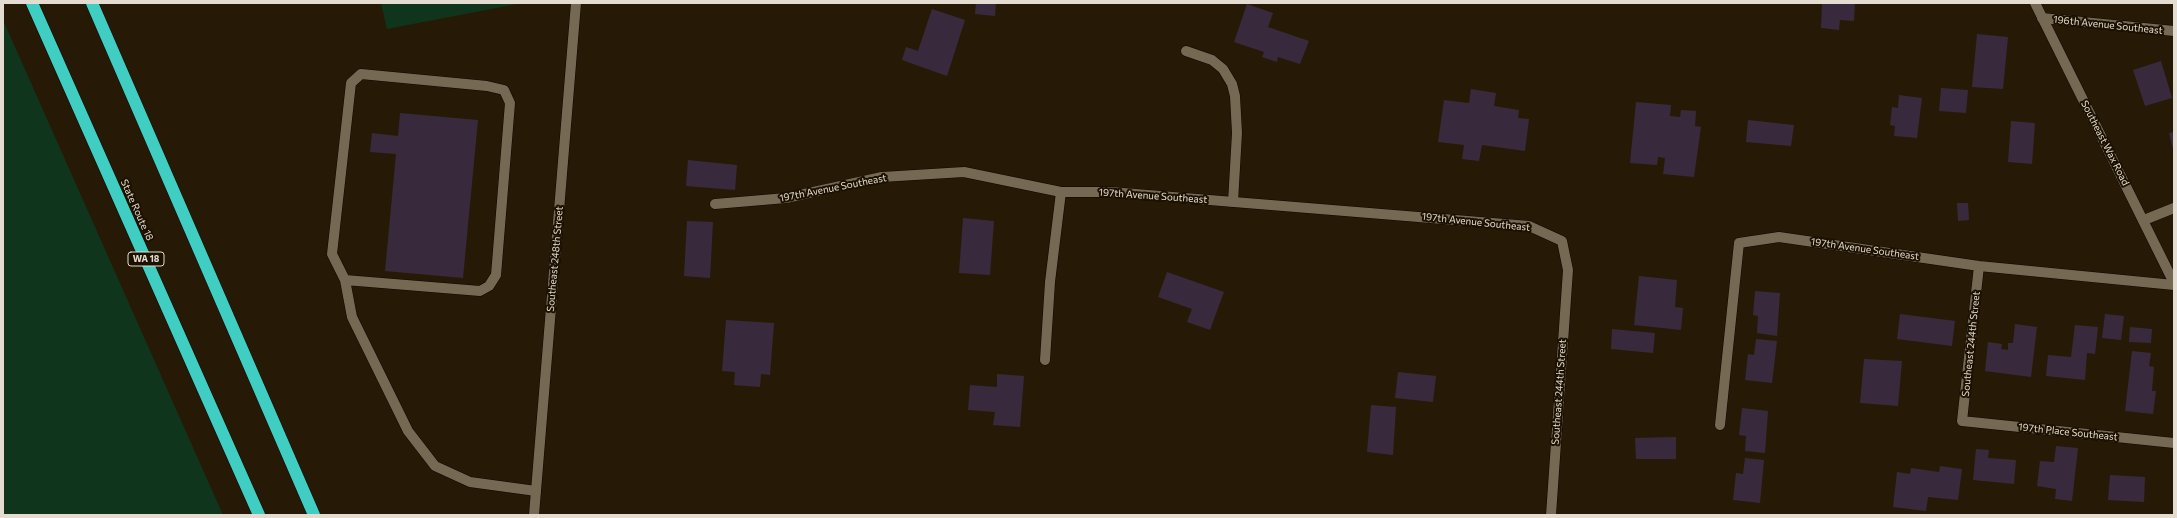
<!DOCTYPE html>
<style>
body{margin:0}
#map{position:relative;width:2177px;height:518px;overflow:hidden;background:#261a07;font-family:Commissioner,sans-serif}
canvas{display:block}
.frame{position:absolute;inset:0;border:4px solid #e4dcd0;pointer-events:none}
</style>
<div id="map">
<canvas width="2177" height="518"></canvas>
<div class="frame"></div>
</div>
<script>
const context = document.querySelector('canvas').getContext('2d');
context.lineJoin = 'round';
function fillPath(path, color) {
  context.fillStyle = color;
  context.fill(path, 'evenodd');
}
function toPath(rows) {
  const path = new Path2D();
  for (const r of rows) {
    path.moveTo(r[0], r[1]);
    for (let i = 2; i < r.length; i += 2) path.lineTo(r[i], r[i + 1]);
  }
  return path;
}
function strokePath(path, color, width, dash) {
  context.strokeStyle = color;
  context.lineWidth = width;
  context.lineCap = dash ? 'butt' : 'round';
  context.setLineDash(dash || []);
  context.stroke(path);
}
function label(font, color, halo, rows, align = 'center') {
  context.font = font + ' Commissioner,sans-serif';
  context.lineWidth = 4;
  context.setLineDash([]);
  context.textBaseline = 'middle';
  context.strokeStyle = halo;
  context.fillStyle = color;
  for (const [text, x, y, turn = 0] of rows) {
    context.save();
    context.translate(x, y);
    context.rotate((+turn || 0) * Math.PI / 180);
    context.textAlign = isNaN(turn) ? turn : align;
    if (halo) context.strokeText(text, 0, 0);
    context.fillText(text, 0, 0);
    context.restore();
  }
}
fillPath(toPath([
 [381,3,522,3,387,29],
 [3,20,223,515,3,515]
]), '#0f361c');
fillPath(toPath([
 [976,3,996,3,995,16,975,14],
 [1822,3,1855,3,1854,21,1840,20,1839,30,1821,28],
 [1247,4,1273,13,1268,27,1309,41,1300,64,1278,57,1277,62,1262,57,1264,52,1234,42],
 [932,9,965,20,947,76,902,60,906,47,918,51],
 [1977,34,2008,37,2003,89,1972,87],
 [2161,61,2172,98,2145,106,2133,70],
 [1941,88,1968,90,1966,113,1939,111],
 [1471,89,1496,93,1494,106,1519,110,1518,118,1529,119,1525,151,1482,145,1479,161,1462,159,1464,145,1438,142,1444,100,1469,103],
 [1899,95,1922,98,1917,138,1894,136,1895,126,1890,125,1892,107,1898,108],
 [1636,102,1671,105,1670,116,1680,117,1681,110,1696,111,1695,126,1701,127,1694,177,1663,174,1665,158,1658,157,1657,165,1630,163],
 [400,113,478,120,463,278,385,271,396,154,370,152,372,133,398,136],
 [1748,120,1794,125,1791,146,1746,142],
 [2011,121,2035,123,2032,164,2008,162],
 [2174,132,2174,149,2173,149,2169,133],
 [688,160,737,165,735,190,686,186],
 [1957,203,1968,203,1969,220,1958,221],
 [963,218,994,221,990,275,959,273],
 [687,221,713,222,710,278,684,276],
 [1167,272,1224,292,1210,330,1187,322,1192,309,1158,297],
 [1639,276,1677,280,1675,307,1683,308,1681,330,1634,325],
 [1755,291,1780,293,1777,336,1757,333,1758,316,1753,315],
 [1900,314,1955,321,1952,346,1897,339],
 [2105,314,2124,316,2121,340,2102,338],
 [726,320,774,323,770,375,761,374,760,387,734,385,735,372,722,371],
 [2015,324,2037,327,2031,377,1985,371,1988,342,2002,344,2001,349,2008,350,2008,343,2013,343],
 [2075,325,2098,327,2095,354,2087,353,2085,380,2046,376,2048,355,2071,357],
 [2130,327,2152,329,2151,343,2129,342],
 [1612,329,1655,333,1653,353,1611,349],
 [1756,339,1777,341,1772,383,1745,380,1748,354,1754,355],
 [2132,351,2151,353,2149,366,2154,367,2152,391,2156,391,2153,414,2125,411],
 [1864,359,1902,361,1898,406,1860,403],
 [1398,372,1436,376,1433,402,1395,398],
 [997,374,1024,376,1020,427,993,425,995,412,968,410,970,385,997,387],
 [1371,405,1396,407,1393,455,1367,452],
 [1742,408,1768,411,1765,453,1745,451,1746,436,1739,435],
 [1676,437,1676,459,1636,459,1635,438],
 [2056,446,2078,448,2072,501,2055,499,2056,489,2037,486,2040,461,2054,462],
 [1976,449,1989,450,1988,458,2016,460,2014,484,1973,480],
 [1745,458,1764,460,1760,503,1733,500,1736,473,1743,474],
 [1940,466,1962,469,1958,500,1928,497,1926,511,1893,507,1897,472,1910,474,1911,468,1939,472],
 [2110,475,2145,477,2144,502,2108,500]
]), '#382a3c');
const service = toPath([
 [1186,51,1212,60,1223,69,1232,84,1235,96,1237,133,1233,202],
 [345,280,332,254,351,83,361,74,487,86,504,90,510,103,496,275,489,286,480,291,345,280,352,317,408,431,435,466,470,482,536,491],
 [1045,360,1050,282,1061,192]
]);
const minor = toPath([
 [2042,18,2174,31],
 [715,204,786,198,882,177,964,172,1061,192,1111,192,1529,226,1562,241,1568,270,1551,515],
 [2144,220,2174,208],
 [1979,266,1962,421,2174,443],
 [1720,425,1739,243,1779,237,1979,266,2174,285],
 [534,515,576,3]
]);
const tertiary = toPath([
 [2035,3,2174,283]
]);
const motorway = toPath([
 [32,3,259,515],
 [92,3,314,515]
]);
strokePath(service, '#0e0500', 11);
strokePath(minor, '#0e0500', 11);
strokePath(tertiary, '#0e0500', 11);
strokePath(motorway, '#0e0500', 13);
strokePath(service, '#766953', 10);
strokePath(minor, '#766953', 10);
strokePath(tertiary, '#766953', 10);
strokePath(motorway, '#40cdc2', 12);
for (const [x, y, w] of [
 [146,259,36]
]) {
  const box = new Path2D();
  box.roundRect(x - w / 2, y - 7, w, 14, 3);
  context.fillStyle = '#1c1101';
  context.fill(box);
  strokePath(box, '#e4dcd0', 1);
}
label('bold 9px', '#e4dcd0', null, [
 ["WA 18",146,259]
]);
label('10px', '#e4dcd0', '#1c1101', [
 ["196th Avenue Southeast",2108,25,6],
 ["Southeast Wax Road",2105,143,63],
 ["197th Avenue Southeast",833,188,-11],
 ["197th Avenue Southeast",1153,196,4],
 ["State Route 18",137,210,66],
 ["197th Avenue Southeast",1476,222,6],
 ["197th Avenue Southeast",1865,249,8],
 ["Southeast 248th Street",555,259,-85],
 ["Southeast 244th Street",1971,344,-84],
 ["Southeast 244th Street",1559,392,-86],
 ["197th Place Southeast",2068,432,6]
]);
</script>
